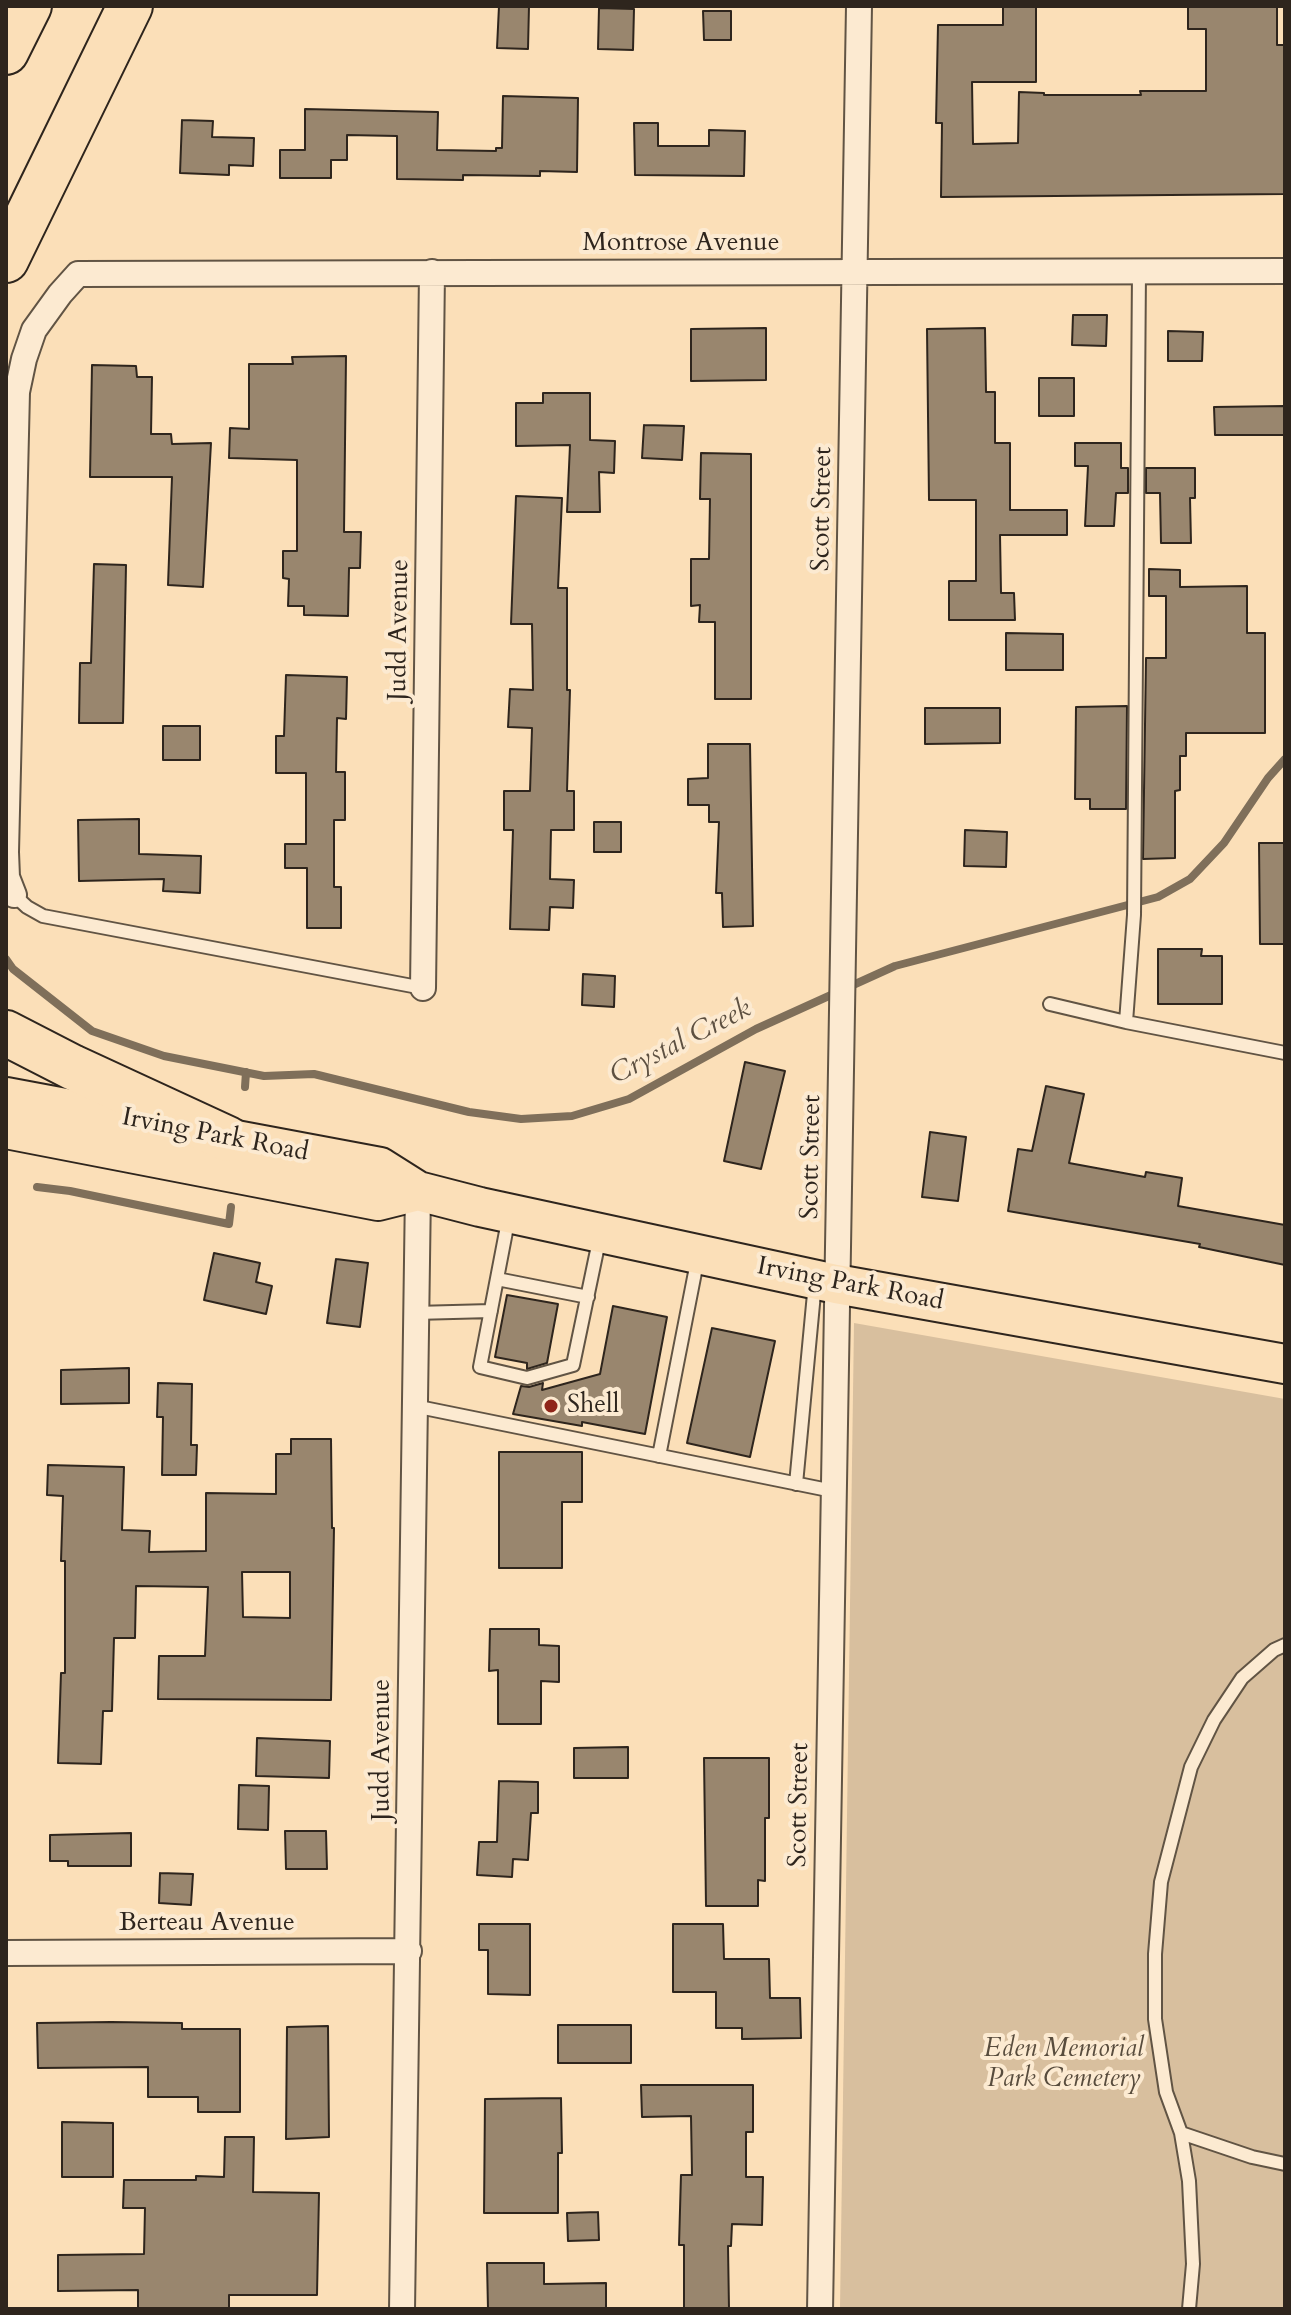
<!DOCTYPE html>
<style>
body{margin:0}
#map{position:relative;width:1291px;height:2315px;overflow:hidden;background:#fbdfb8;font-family:Cardo,serif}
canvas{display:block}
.frame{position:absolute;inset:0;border:8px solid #2e251d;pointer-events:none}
</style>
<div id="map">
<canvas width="1291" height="2315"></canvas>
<div class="frame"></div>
</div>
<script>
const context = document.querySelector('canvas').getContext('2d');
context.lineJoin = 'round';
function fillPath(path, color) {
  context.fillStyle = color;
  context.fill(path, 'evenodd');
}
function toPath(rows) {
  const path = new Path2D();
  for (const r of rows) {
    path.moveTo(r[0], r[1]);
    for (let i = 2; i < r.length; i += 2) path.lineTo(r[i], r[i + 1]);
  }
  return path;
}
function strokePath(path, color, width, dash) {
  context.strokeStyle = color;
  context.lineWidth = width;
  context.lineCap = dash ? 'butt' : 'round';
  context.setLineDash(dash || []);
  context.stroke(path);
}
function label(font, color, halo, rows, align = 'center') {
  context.font = font + ' Cardo,serif';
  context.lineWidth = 8;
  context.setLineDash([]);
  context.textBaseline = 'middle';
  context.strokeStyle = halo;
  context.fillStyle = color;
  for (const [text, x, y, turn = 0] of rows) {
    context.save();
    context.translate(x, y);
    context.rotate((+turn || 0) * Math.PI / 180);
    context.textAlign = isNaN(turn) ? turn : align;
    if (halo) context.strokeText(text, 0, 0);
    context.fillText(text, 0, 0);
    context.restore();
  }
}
fillPath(toPath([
 [854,1323,1285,1399,1285,2309,840,2309]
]), '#d8bf9e');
strokePath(toPath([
 [6,959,13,969,92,1031,164,1056,264,1076,314,1074,469,1112,521,1119,572,1116,629,1099,756,1029,895,966,1158,897,1190,879,1224,843,1268,778,1285,759],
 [245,1087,246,1072],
 [37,1187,70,1191,229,1224,231,1207]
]), '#7f6f5a', 8);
const building = toPath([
 [499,6,529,6,528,49,497,48,499,6],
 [1003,6,1036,6,1036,82,972,82,973,144,1018,143,1019,92,1044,93,1044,95,1141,95,1140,91,1206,91,1206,29,1188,29,1188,6,1277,6,1277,45,1285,45,1285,194,941,197,942,123,936,123,938,25,1003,25,1003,6],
 [599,8,634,9,633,50,598,49,599,8],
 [703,11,731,11,731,40,704,40,703,11],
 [503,96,578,98,577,172,540,171,540,176,463,175,463,180,397,179,397,136,347,135,347,160,331,160,331,178,280,178,280,150,305,150,305,109,438,112,437,150,496,151,496,148,502,148,503,96],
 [182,120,213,121,212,137,254,138,253,166,229,165,229,175,180,173,182,120],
 [634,123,658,123,658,146,709,146,709,130,745,131,744,176,635,175,634,123],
 [1073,315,1107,315,1106,346,1072,345,1073,315],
 [766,328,766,380,691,381,691,329,766,328],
 [985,328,986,392,995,392,995,443,1010,443,1010,510,1067,510,1067,535,1000,535,1001,593,1014,593,1015,620,949,620,949,581,976,581,976,500,929,500,927,329,985,328],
 [1168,331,1203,332,1202,361,1168,361,1168,331],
 [346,356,344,532,361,532,360,568,349,568,348,616,304,615,304,606,288,606,289,579,283,578,283,551,297,551,297,460,229,458,230,428,249,429,249,364,293,364,292,357,346,356],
 [92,365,136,366,137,377,152,377,151,434,171,434,172,444,211,443,203,587,168,585,172,477,90,477,92,365],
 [1039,378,1074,378,1074,416,1039,416,1039,378],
 [543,393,590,393,590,440,615,441,614,473,599,472,600,512,567,512,570,445,516,446,516,403,543,403,543,393],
 [1285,406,1285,435,1215,435,1214,407,1285,406],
 [644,425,684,426,682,460,642,458,644,425],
 [1075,443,1121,443,1121,468,1128,468,1128,493,1116,493,1114,526,1085,526,1088,466,1075,466,1075,443],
 [701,453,751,454,751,699,715,699,715,622,699,622,700,605,691,606,691,559,709,559,710,499,700,499,701,453],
 [1146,468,1195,468,1195,498,1190,498,1191,543,1161,543,1160,493,1146,493,1146,468],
 [516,496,562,498,558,588,567,588,567,690,570,690,567,791,574,791,574,830,551,830,550,879,574,880,573,908,550,907,549,930,510,929,513,830,504,830,504,791,530,791,532,728,508,727,510,689,533,690,532,624,511,624,516,496],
 [94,564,126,565,123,723,79,723,80,663,91,663,94,564],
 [1149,569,1180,570,1180,587,1247,586,1247,633,1265,633,1265,733,1186,733,1186,756,1180,756,1180,790,1175,791,1175,858,1143,859,1146,658,1166,658,1166,596,1149,596,1149,569],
 [1006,633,1063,634,1063,670,1006,670,1006,633],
 [286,675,347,677,346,719,337,718,336,772,345,772,345,820,334,820,334,887,341,887,341,928,307,928,307,868,285,868,285,844,306,844,306,773,276,773,276,736,284,736,286,675],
 [1127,706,1126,809,1090,809,1090,799,1075,799,1076,707,1127,706],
 [925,708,1000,708,1000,743,925,744,925,708],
 [163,726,200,726,200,760,163,760,163,726],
 [708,744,750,744,753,926,723,927,722,893,716,893,719,822,709,822,709,805,688,805,688,779,708,778,708,744],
 [139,819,139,854,201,856,200,893,163,891,164,879,79,881,78,820,139,819],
 [594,822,621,822,621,852,594,852,594,822],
 [965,830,1007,832,1006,867,964,866,965,830],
 [1259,843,1285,843,1285,944,1260,944,1259,843],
 [1158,949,1202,949,1201,956,1222,956,1222,1004,1158,1004,1158,949],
 [583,974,615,976,614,1007,582,1005,583,974],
 [745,1062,785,1071,761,1169,724,1161,745,1062],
 [1046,1086,1084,1094,1069,1163,1145,1177,1146,1172,1182,1178,1178,1206,1285,1225,1285,1265,1199,1247,1200,1244,1008,1211,1018,1149,1032,1151,1046,1086],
 [930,1132,966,1137,958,1201,922,1197,930,1132],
 [214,1253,260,1263,256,1282,272,1286,266,1314,204,1300,214,1253],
 [336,1259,368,1263,360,1327,327,1323,336,1259],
 [507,1295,558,1304,547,1363,527,1369,527,1363,495,1357,507,1295],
 [613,1306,667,1317,645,1434,582,1422,582,1426,513,1414,521,1386,529,1387,543,1383,542,1390,600,1374,613,1306],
 [712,1328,775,1341,750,1457,687,1443,712,1328],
 [129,1368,129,1403,61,1404,61,1370,129,1368],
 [158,1383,192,1384,191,1445,197,1445,196,1475,162,1475,163,1417,157,1417,158,1383],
 [291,1439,331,1439,332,1528,334,1528,331,1700,158,1699,159,1656,205,1656,208,1587,136,1586,135,1638,114,1638,112,1711,103,1711,101,1764,58,1763,61,1673,65,1673,65,1561,61,1561,63,1496,47,1495,48,1465,124,1467,122,1530,150,1531,149,1552,206,1551,206,1493,276,1494,276,1454,291,1454,291,1439],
 [242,1572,290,1572,290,1618,243,1617,242,1572],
 [499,1452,582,1452,582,1502,562,1502,562,1568,499,1568,499,1452],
 [490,1629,539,1629,539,1645,559,1646,559,1682,541,1681,541,1724,498,1724,498,1670,489,1671,490,1629],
 [257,1738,330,1741,329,1778,256,1776,257,1738],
 [628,1747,628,1778,574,1778,574,1748,628,1747],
 [704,1758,769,1758,769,1818,765,1818,765,1881,758,1880,758,1906,706,1906,704,1758],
 [499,1781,538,1782,538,1813,531,1813,528,1860,513,1859,512,1877,477,1875,479,1842,497,1842,499,1781],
 [239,1785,269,1786,268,1830,238,1829,239,1785],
 [285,1831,326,1831,327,1869,286,1869,285,1831],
 [131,1833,131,1866,68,1866,68,1861,50,1861,50,1835,131,1833],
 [160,1873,193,1874,191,1905,159,1903,160,1873],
 [479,1924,530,1924,530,1995,488,1994,488,1950,479,1950,479,1924],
 [673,1924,723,1924,724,1959,769,1959,770,1998,800,1998,801,2038,742,2039,742,2028,716,2028,716,1992,673,1992,673,1924],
 [111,2022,182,2023,182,2029,240,2029,240,2112,198,2112,198,2097,148,2097,148,2067,38,2068,37,2023,111,2022],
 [558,2025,631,2025,631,2063,558,2063,558,2025],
 [328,2026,329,2137,286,2139,287,2027,328,2026],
 [641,2085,753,2085,753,2132,746,2132,746,2177,763,2177,762,2225,732,2224,731,2246,728,2246,729,2309,684,2309,684,2245,679,2245,681,2175,692,2175,691,2116,642,2117,641,2085],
 [561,2098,562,2153,558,2153,558,2213,484,2213,485,2099,561,2098],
 [62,2122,113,2123,113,2177,62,2177,62,2122],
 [225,2137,254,2137,253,2192,319,2193,317,2295,229,2295,229,2309,138,2309,138,2290,58,2291,58,2255,144,2254,145,2208,123,2208,124,2180,196,2180,196,2176,224,2177,225,2137],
 [598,2212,599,2240,568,2241,567,2213,598,2212],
 [487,2263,544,2263,544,2284,606,2283,606,2309,488,2309,487,2263]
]);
fillPath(building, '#99866e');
strokePath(building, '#2e251d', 2);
const service = toPath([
 [14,895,27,907,43,916,423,988],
 [1050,1004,1126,1022,1285,1053],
 [1126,1022,1134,915,1139,271],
 [509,1216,480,1367,527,1378,573,1365,600,1236],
 [497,1279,588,1297],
 [415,1313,491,1311],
 [414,1406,833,1491],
 [659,1456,698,1257],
 [796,1484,815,1283],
 [1181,2133,1252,2157,1285,2164],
 [1189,2309,1193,2264,1189,2181,1181,2133,1166,2092,1155,2019,1155,1954,1161,1882,1191,1767,1214,1720,1242,1678,1274,1650,1285,1645]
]);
const minor = toPath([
 [14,895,7,877,6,852,17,392,24,359,34,330,60,294,78,274,1285,271],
 [423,988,432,272],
 [6,1953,409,1951],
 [402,2309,418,1191],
 [820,2309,859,6]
]);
const primary = toPath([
 [6,1097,380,1167,418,1191,480,1207,836,1284,1285,1364],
 [6,1129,378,1201,418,1191]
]);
const motorway = toPath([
 [6,52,29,6],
 [6,260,130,6],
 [6,1033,72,1067,228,1139]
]);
strokePath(service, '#615444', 16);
strokePath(minor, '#615444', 28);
strokePath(primary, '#2e251d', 42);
strokePath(motorway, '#2e251d', 48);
strokePath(service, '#fcead1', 12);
strokePath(minor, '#fcead1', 24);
strokePath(primary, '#fbdfb8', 38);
strokePath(motorway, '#fbdfb8', 44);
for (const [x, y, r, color] of [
 [551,1406,8,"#8f2418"]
]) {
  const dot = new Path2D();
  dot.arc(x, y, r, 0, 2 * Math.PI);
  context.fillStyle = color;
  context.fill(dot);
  strokePath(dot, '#fcead1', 3);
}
label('26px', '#2e251d', '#fcead1', [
 ["Montrose Avenue",681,244],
 ["Scott Street",823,509,-89],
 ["Judd Avenue",400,630,-89],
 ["Irving Park Road",215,1136,11],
 ["Scott Street",812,1157,-89],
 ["Irving Park Road",850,1285,11],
 ["Judd Avenue",383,1750,-90],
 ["Scott Street",800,1805,-89],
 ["Berteau Avenue",207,1924]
]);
label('26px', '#2e251d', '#fcead1', [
 ["Shell",567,1406]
], 'left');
label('italic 26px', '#584c3d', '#fcead1', [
 ["Eden Memorial",1064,2050],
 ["Park Cemetery",1064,2080]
]);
label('italic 28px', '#5d5041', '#fcead1', [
 ["Crystal Creek",681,1043,-27]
]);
</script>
